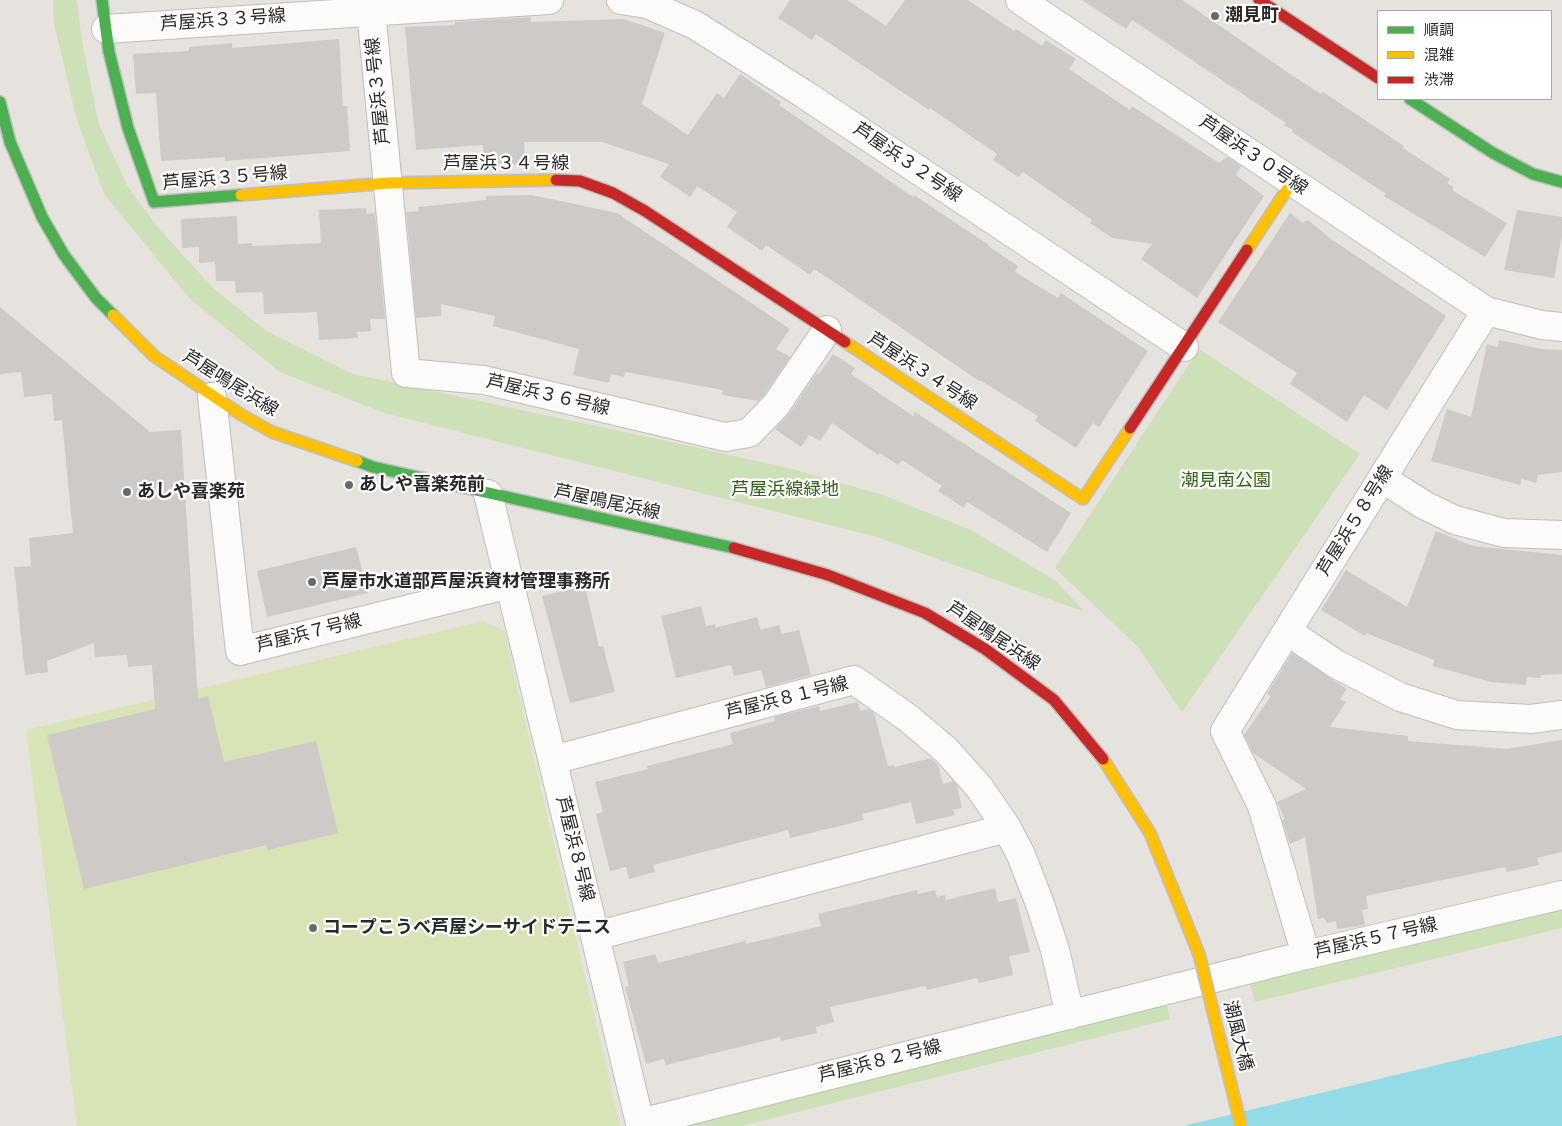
<!DOCTYPE html>
<meta charset="utf-8">
<style>
body{margin:0}
#map{position:relative;width:1562px;height:1126px;overflow:hidden;background:#e6e2de;font-family:Poppins,"Noto Sans JP",sans-serif}
canvas{display:block}
.legend{position:absolute;left:1377px;top:10px;width:175px;height:90px;box-sizing:border-box;background:#fff;border:1px solid #a9a9a9;margin:0;padding:6px 9px;list-style:none;font-size:15px;color:#282828}
.legend li{display:flex;align-items:center;gap:10px;height:25px}
.legend b{width:25px;border:1px solid #a9a9a9}
</style>
<div id="map">
<canvas width="1562" height="1126"></canvas>
<ul class="legend">
<li><b style="height:6px;background:#4caf50"></b>順調</li>
<li><b style="height:6px;background:#ffc107"></b>混雑</li>
<li><b style="height:6px;background:#c62828"></b>渋滞</li>
</ul>
</div>
<script>
const context = document.querySelector('canvas').getContext('2d');
context.lineJoin = 'round';
function fillPath(path, color) {
  context.fillStyle = color;
  context.fill(path, 'evenodd');
}
function toPath(rows) {
  const path = new Path2D();
  for (const r of rows) {
    path.moveTo(r[0], r[1]);
    for (let i = 2; i < r.length; i += 2) path.lineTo(r[i], r[i + 1]);
  }
  return path;
}
function strokePath(path, color, width, dash) {
  context.strokeStyle = color;
  context.lineWidth = width;
  context.lineCap = dash ? 'butt' : 'round';
  context.setLineDash(dash || []);
  context.stroke(path);
}
function label(font, color, halo, rows, align = 'center') {
  context.font = font + ' Poppins,"Noto Sans JP",sans-serif';
  context.lineWidth = 4.5;
  context.setLineDash([]);
  context.textBaseline = 'middle';
  context.strokeStyle = halo;
  context.fillStyle = color;
  for (const [text, x, y, turn = 0] of rows) {
    context.save();
    context.translate(x, y);
    context.rotate((+turn || 0) * Math.PI / 180);
    context.textAlign = isNaN(turn) ? turn : align;
    if (halo) context.strokeText(text, 0, 0);
    context.fillText(text, 0, 0);
    context.restore();
  }
}
fillPath(toPath([
 [53,0,77,0,82,42,99,125,128,187,160,230,214,289,265,330,353,374,671,442,788,468,883,495,971,530,1056,581,1085,612,877,537,384,413,280,372,190,299,104,194,77,120,54,24],
 [1199,349,1360,454,1182,712,1138,647,1055,568],
 [1562,909,1562,928,1255,1002,1250,984],
 [1166,1002,1170,1019,741,1126,662,1126]
]), '#cde0b8');
fillPath(toPath([
 [483,621,504,631,620,1126,77,1126,26,730]
]), '#d8e4b5');
fillPath(toPath([
 [1562,1035,1562,1126,1183,1126,1279,1103]
]), '#93dbe6');
fillPath(toPath([
 [790,0,847,0,886,26,905,0,968,0,1014,31,1016,29,1042,46,1046,40,1076,59,1069,69,1130,110,1132,106,1219,163,1227,157,1241,166,1236,175,1264,196,1197,298,1141,259,1152,244,1112,238,1090,223,1092,220,1023,172,1018,177,993,160,997,154,930,108,929,110,816,34,812,40,778,18],
 [1082,0,1182,0,1293,76,1321,94,1323,92,1404,146,1403,148,1450,179,1447,183,1454,187,1452,190,1507,223,1485,257,1384,196,1386,194,1292,132,1293,130,1284,125,1286,123,1132,20,1126,29],
 [531,17,531,22,624,19,665,33,642,104,688,135,717,93,724,98,740,74,781,102,779,105,913,197,914,195,989,245,988,246,1018,266,1015,272,1058,298,1061,293,1148,351,1099,427,1093,423,1076,448,1035,421,1038,416,980,380,979,381,828,278,814,269,810,275,766,245,762,251,727,227,737,212,697,186,690,197,660,177,669,164,602,142,524,142,525,164,484,165,483,145,416,150,405,27,455,25,455,22],
 [339,39,343,106,347,106,350,151,225,161,225,157,161,161,156,93,136,94,133,54,189,51,189,47,232,43,232,48],
 [532,195,617,213,790,329,776,349,790,357,764,395,758,401,722,395,723,390,625,372,624,377,611,374,609,383,573,375,579,349,493,326,495,316,441,304,441,316,416,318,406,212,419,211,418,207,486,200,486,196],
 [366,208,367,214,375,213,385,319,370,319,371,331,357,332,358,338,319,340,317,312,264,314,263,292,236,293,235,281,216,281,215,262,199,263,199,247,182,248,181,219,237,216,238,244,252,243,252,246,321,243,319,210],
 [1517,210,1562,217,1562,235,1554,278,1504,270],
 [1290,213,1303,223,1308,220,1331,239,1446,316,1387,410,1364,395,1347,422,1290,384,1297,373,1218,322],
 [0,307,150,432,181,430,198,699,208,696,224,762,316,741,338,833,268,850,266,845,84,889,47,735,155,709,152,665,128,667,127,655,95,657,94,643,47,661,48,672,25,675,14,567,31,566,29,538,73,533,62,420,54,421,52,394,24,397,21,372,0,374],
 [1499,340,1542,349,1562,350,1562,472,1538,475,1536,483,1522,479,1520,485,1431,461,1447,409,1471,417,1487,344,1498,347],
 [833,354,855,368,851,374,913,416,915,412,1071,513,1047,552,967,502,964,508,938,491,942,486,902,460,898,465,880,453,878,455,832,423,820,441,809,435,801,447,775,429,789,414,817,373,819,374],
 [1436,531,1473,546,1562,555,1562,674,1541,675,1541,678,1527,677,1526,685,1491,682,1433,666,1434,660,1366,633,1365,636,1321,610,1346,570,1407,607],
 [356,547,368,593,267,617,257,571],
 [585,586,599,647,603,646,615,692,570,703,542,596],
 [701,606,706,626,715,624,715,628,757,617,761,630,779,625,782,634,799,630,811,675,766,687,761,670,734,676,731,665,676,678,661,616],
 [1292,653,1347,689,1340,699,1346,702,1330,727,1408,736,1408,741,1507,749,1562,740,1562,852,1537,858,1539,865,1507,872,1505,867,1366,896,1368,909,1362,910,1365,925,1337,929,1336,921,1327,923,1324,918,1318,919,1305,837,1290,844,1282,820,1285,819,1277,802,1306,789,1253,753,1244,735,1271,696,1267,694],
 [858,702,860,711,868,709,874,713,888,766,894,765,895,767,931,758,938,765,943,784,953,781,957,785,962,808,953,810,955,815,916,824,911,802,862,814,864,820,790,838,788,830,653,865,655,872,629,879,626,867,610,871,596,814,603,812,595,782,648,769,647,766,733,744,730,733,775,721,774,717,819,706,820,711],
 [995,888,998,902,1016,898,1030,952,1009,956,1013,975,979,983,977,978,927,990,925,986,830,1007,834,1022,816,1027,817,1033,781,1041,780,1037,666,1065,664,1059,646,1064,625,987,629,986,623,962,655,954,658,963,745,941,746,944,821,926,818,914,917,890,918,894,935,890,937,897,945,895,946,900]
]), '#cdcac8');
const street = toPath([
 [370,0,406,373,484,380,725,437,749,433,776,405,827,330],
 [621,0,647,4,695,25,804,94,1184,347],
 [1020,0,1486,311,1542,325,1562,327],
 [106,29,549,0],
 [1486,311,1225,731,1262,806,1306,955,1562,895],
 [212,397,240,651,510,584],
 [1383,479,1424,505,1455,520,1504,533,1562,535],
 [488,494,595,936,1007,828],
 [1287,631,1336,664,1400,697,1457,715,1531,719,1562,715],
 [553,760,854,680,908,718,946,750,979,787,1007,828,1021,855,1040,904,1055,950,1070,1015],
 [595,936,640,1123,1306,955]
]);
const fast = toPath([
 [102,0,109,52,128,128,154,202,241,195],
 [1410,99,1493,153,1533,174,1562,182],
 [0,102,10,142,42,217,64,255,96,298,113,315],
 [357,461,373,467,734,548]
]);
const slow = toPath([
 [241,195,388,183,556,180],
 [1247,250,1292,182],
 [113,315,154,356,240,414,272,432,357,461],
 [845,342,1083,499,1130,428],
 [1103,759,1150,833,1199,954]
]);
const jam = toPath([
 [1259,0,1378,78],
 [556,180,580,181,613,193,645,211,845,342],
 [1130,428,1247,250],
 [734,548,828,575,925,613,985,649,1054,700,1103,759]
]);
strokePath(street, '#c0bfbf', 30);
strokePath(fast, '#c0bfbf', 14);
strokePath(slow, '#c0bfbf', 14);
strokePath(jam, '#c0bfbf', 14);
strokePath(street, '#fbfbfa', 28);
strokePath(fast, '#4caf50', 11);
strokePath(slow, '#ffc107', 11);
strokePath(jam, '#c62828', 11);
const slowBridge = toPath([
 [1199,954,1241,1126]
]);
strokePath(slowBridge, '#c0bfbf', 14, []);
strokePath(slowBridge, '#ffc107', 11);
for (const [x, y, r, color] of [
 [1215,16,5,"#6a6968"],
 [349,485,5,"#6a6968"],
 [127,492,5,"#6a6968"],
 [312,582,5,"#6a6968"],
 [313,928,5,"#6a6968"]
]) {
  const dot = new Path2D();
  dot.arc(x, y, r, 0, 2 * Math.PI);
  context.fillStyle = color;
  context.fill(dot);
  strokePath(dot, '#fff', 2);
}
label('bold 18px', '#282828', '#fff', [
 ["潮見町",1225,16],
 ["あしや喜楽苑前",359,485],
 ["あしや喜楽苑",137,492],
 ["芦屋市水道部芦屋浜資材管理事務所",322,582],
 ["コープこうべ芦屋シーサイドテニス",323,928]
], 'left');
label('18px', '#282828', '#fff', [
 ["芦屋浜３３号線",223,21,-4],
 ["芦屋浜３号線",379,91,-96],
 ["芦屋浜３０号線",1253,156,34],
 ["芦屋浜３２号線",907,163,34],
 ["芦屋浜３４号線",506,164],
 ["芦屋浜３５号線",225,179,-5],
 ["芦屋浜３４号線",922,372,33],
 ["芦屋鳴尾浜線",230,384,32],
 ["芦屋浜３６号線",548,396,13],
 ["芦屋鳴尾浜線",607,503,12],
 ["芦屋浜５８号線",1356,521,-58],
 ["芦屋浜７号線",309,634,-14],
 ["芦屋鳴尾浜線",993,637,34],
 ["芦屋浜８１号線",787,699,-14],
 ["芦屋浜８号線",574,849,76],
 ["芦屋浜５７号線",1376,939,-13],
 ["潮風大橋",1237,1036,76],
 ["芦屋浜８２号線",880,1062,-14]
]);
label('18px', '#32611c', '#fff', [
 ["潮見南公園",1226,481],
 ["芦屋浜線緑地",785,490]
]);
</script>
